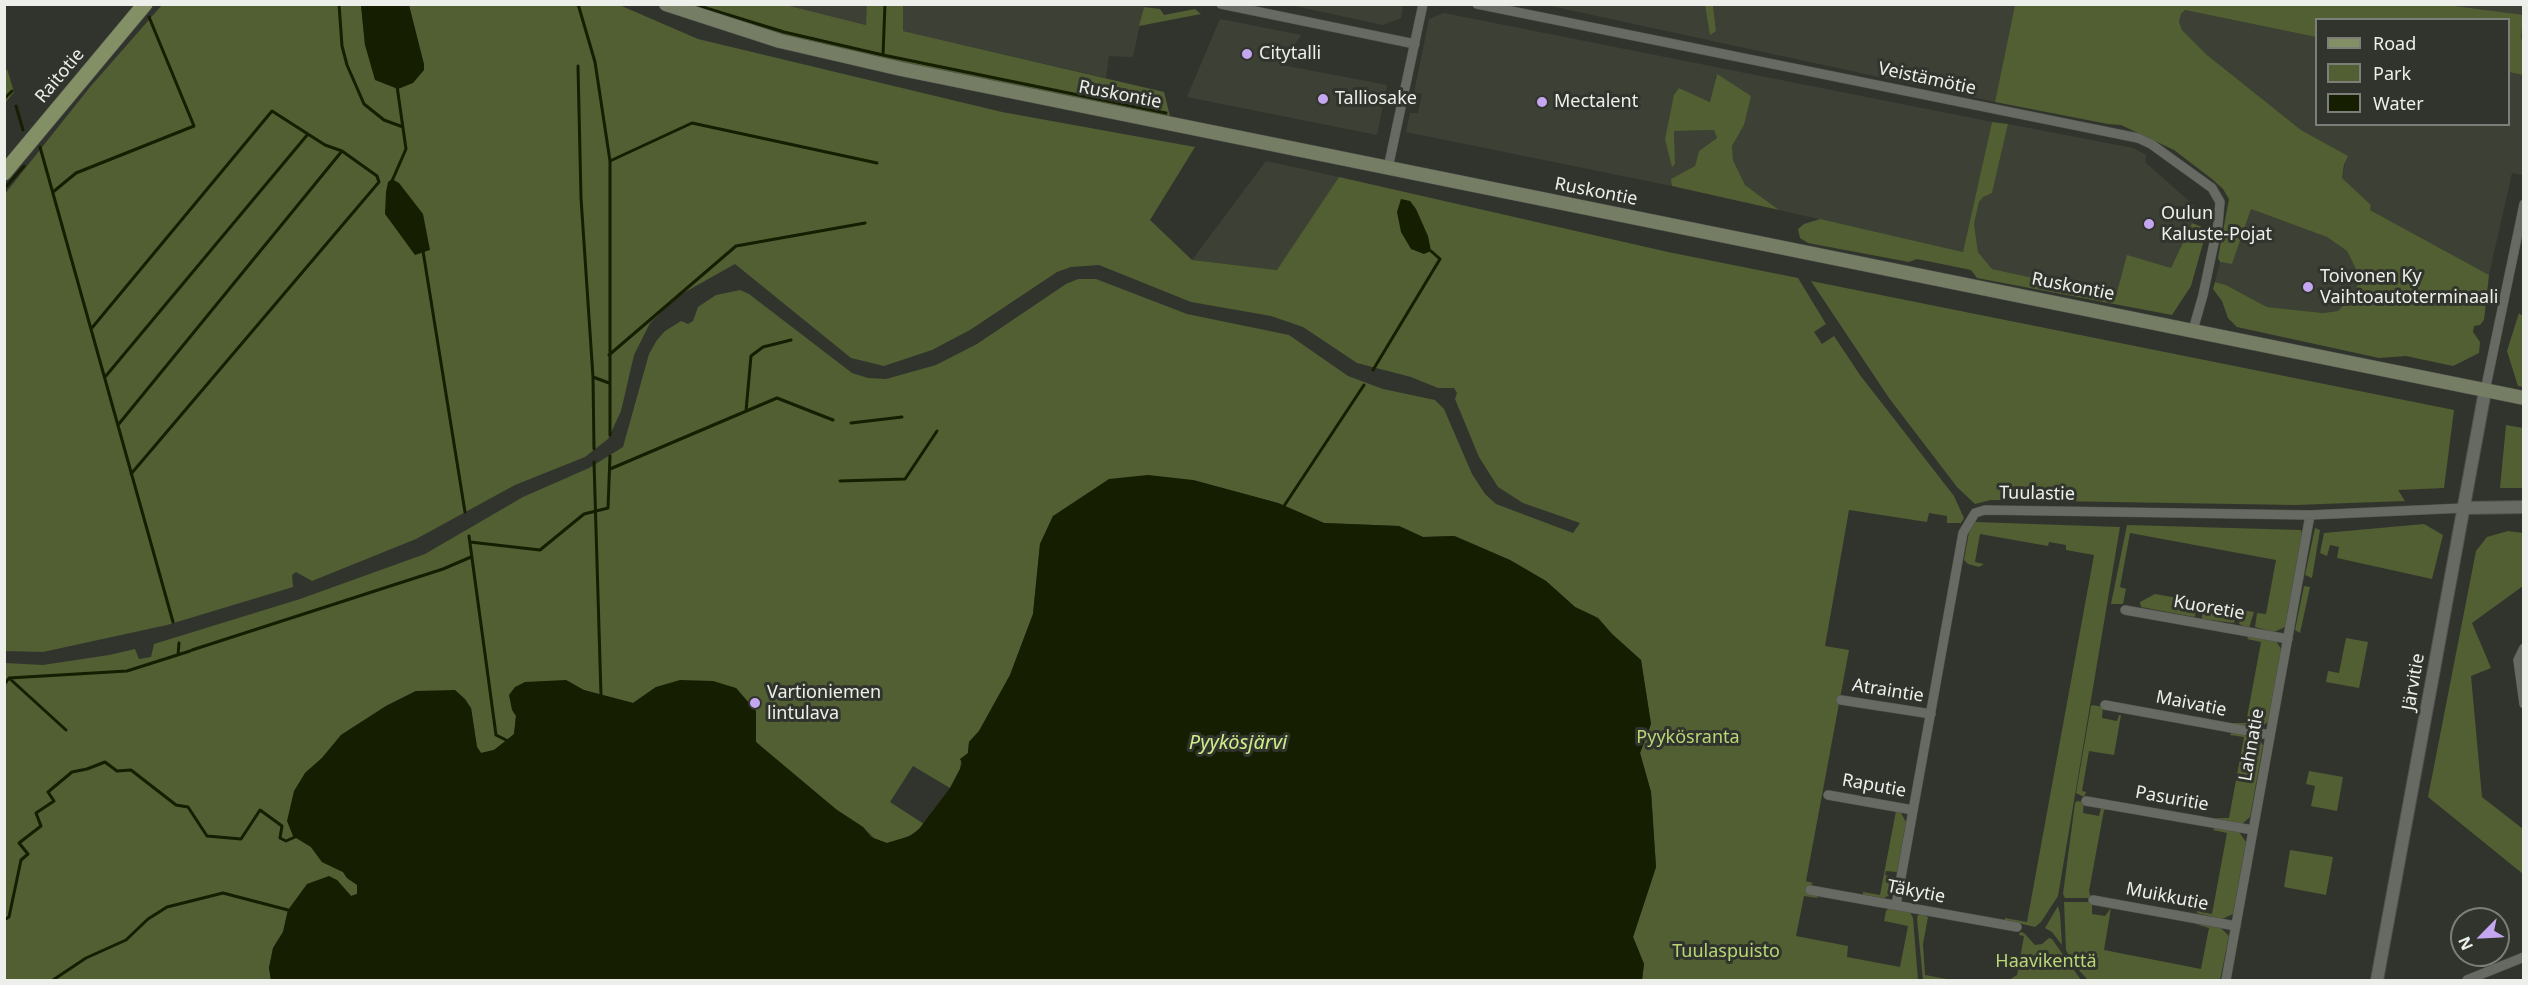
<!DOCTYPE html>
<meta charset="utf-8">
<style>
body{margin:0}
#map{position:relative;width:2528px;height:985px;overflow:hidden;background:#31342d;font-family:"Noto Sans",sans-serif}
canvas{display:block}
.frame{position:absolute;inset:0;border:6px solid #edefeb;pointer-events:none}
.legend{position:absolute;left:2315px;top:18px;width:195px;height:108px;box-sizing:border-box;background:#31342d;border:2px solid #7c7f79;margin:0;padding:8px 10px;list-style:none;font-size:18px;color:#edefeb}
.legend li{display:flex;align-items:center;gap:12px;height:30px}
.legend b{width:30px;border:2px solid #7c7f79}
.north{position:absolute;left:2450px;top:907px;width:60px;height:60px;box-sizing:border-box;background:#31342d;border:2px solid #7c7f79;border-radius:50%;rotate:246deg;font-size:16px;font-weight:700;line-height:24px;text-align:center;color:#edefeb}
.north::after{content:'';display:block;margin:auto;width:21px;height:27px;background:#c5a6f0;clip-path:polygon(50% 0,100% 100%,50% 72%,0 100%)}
</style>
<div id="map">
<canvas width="2528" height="985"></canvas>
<div class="frame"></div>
<ul class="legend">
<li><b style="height:8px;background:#839066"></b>Road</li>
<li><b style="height:16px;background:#515f33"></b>Park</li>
<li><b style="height:16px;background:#151e00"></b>Water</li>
</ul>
<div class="north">N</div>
</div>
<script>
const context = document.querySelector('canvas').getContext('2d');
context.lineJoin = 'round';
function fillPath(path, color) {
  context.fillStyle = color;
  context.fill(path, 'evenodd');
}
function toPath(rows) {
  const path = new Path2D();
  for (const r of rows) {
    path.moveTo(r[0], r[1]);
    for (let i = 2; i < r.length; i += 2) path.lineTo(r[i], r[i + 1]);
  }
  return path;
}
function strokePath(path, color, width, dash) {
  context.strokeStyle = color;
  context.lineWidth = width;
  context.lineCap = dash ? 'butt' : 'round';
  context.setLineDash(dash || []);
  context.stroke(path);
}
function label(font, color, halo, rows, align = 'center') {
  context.font = font + ' "Noto Sans",sans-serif';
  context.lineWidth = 6;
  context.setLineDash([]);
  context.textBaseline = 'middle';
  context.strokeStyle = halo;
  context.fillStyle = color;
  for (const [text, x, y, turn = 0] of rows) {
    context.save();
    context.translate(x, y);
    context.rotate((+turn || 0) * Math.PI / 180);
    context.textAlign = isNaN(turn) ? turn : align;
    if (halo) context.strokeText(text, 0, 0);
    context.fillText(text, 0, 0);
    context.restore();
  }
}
fillPath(toPath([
 [786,5,867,5,867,25],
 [903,5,1144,5,1133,57,1109,56,1106,78,903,31],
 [1290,5,1403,4,1403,5,1401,18,1383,25],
 [1546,5,1705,5,1710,34,1716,31,1713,5,2015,5,1995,102],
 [2347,5,2523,5,2523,40,2509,37,2508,20],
 [2185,10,2316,37,2316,124,2508,124,2509,72,2523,75,2523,175,2512,173,2489,275,2370,210,2371,205,2342,178,2347,156,2301,130,2207,55,2182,30,2179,22,2181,14],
 [1444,13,1992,122,1963,252,1779,210,1745,185,1733,160,1732,146,1744,125,1716,74,1711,102,1679,88,1665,139,1675,164,1674,131,1715,130,1717,138,1699,151,1695,166,1672,179,1672,186,1406,132,1410,113,1418,113,1422,94,1414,93,1429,19],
 [1220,19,1301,35,1282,65,1387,85,1377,135,1187,97],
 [2008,124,2133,148,2146,155,2145,162,2198,209,2171,268,2116,296,1992,269,1978,252,1974,224,1979,202,1983,197,1992,192],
 [1266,161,1339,177,1278,270,1192,260],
 [2251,209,2327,237,2347,251,2360,277,2355,293,2338,311,2323,313,2267,307,2226,285,2215,282,2220,262,2232,264]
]), '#3d4135');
fillPath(toPath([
 [617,4,698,39,1002,112,1195,147,1150,220,1192,260,1277,270,1339,177,1668,252,1798,278,1826,324,1814,332,1822,344,1834,336,1860,375,1954,496,1964,518,1961,523,1947,523,1947,516,1929,513,1927,522,1849,510,1825,646,1849,650,1806,881,1813,883,1810,886,1818,898,1804,896,1796,936,1848,946,1847,957,1900,967,1908,926,1884,921,1886,911,1889,908,1910,912,1913,918,1918,980,1642,980,1644,964,1633,937,1656,867,1651,792,1640,753,1651,724,1641,660,1612,634,1598,618,1575,607,1546,581,1510,560,1455,536,1423,537,1399,526,1324,523,1278,503,1193,480,1053,516,1040,544,1033,614,1010,675,979,731,969,742,968,753,961,761,960,769,950,788,913,766,890,802,924,824,916,832,905,838,887,843,876,840,863,827,837,810,782,766,756,742,755,711,736,688,656,687,633,703,583,690,566,680,516,716,514,734,508,741,494,750,481,753,477,747,471,708,416,691,386,706,341,735,322,758,305,773,293,836,311,847,322,862,343,872,347,878,358,885,357,894,351,896,337,880,288,910,283,932,273,948,269,968,271,980,5,980,5,663,43,665,109,655,135,649,139,659,151,657,154,644,300,599,425,554,523,497,589,468,623,447,649,354,657,340,665,331,681,321,688,324,693,321,698,307,716,295,740,290,749,294,852,373,868,378,886,379,936,365,977,344,1066,284,1078,279,1096,279,1187,314,1289,335,1348,376,1383,389,1435,400,1444,409,1472,474,1485,494,1496,504,1573,533,1580,523,1523,503,1498,487,1479,457,1455,399,1457,393,1454,388,1438,388,1411,377,1357,363,1303,327,1271,316,1191,302,1099,265,1071,267,1057,272,970,330,932,350,884,366,851,358,735,264,678,296,650,323,634,355,621,411,608,439,585,457,515,485,416,539,312,581,296,572,292,575,293,587,167,625,43,652,5,651,4,195,90,87,162,5,361,5,365,45,424,70,409,5],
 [2439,4,2523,15,2521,39,2523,40,2523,75,2509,72,2508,20,2316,20,2316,37,2185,10,2181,14,2179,22,2182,30,2207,55,2301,130,2348,156,2344,165,2342,178,2371,205,2370,210,2489,275,2484,320,2480,325,2474,326,2473,332,2480,342,2479,353,2453,366,2406,356,2379,358,2237,327,2228,318,2222,301,2213,289,2215,282,2226,285,2267,307,2323,313,2338,311,2355,293,2360,277,2347,251,2327,237,2251,209,2232,264,2220,262,2218,258,2229,199,2223,189,2212,179,2174,150,2121,125,2108,124,1995,102,2015,5],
 [680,5,786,5,866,25,867,5,903,5,903,31,1164,92,1170,116,882,59,782,36],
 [1705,5,1713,5,1716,31,1710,35],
 [1144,7,1160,9,1164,15,1195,9,1201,14,1139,26],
 [7,69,14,92,5,103,5,72],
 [1717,74,1751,96,1744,125,1732,146,1733,160,1745,185,1779,210,1672,186,1671,179,1695,166,1699,151,1717,138,1714,130,1674,131,1675,164,1672,167,1665,139,1674,95,1679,88,1710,102],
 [1992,122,2008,124,1992,193,1983,197,1979,202,1974,224,1978,252,1992,269,2116,296,2127,255,2171,268,2192,223,2207,229,2191,286,2172,315,1977,278,1971,270,1917,259,1909,262,1808,243,1800,238,1798,229,1804,224,1820,219,1963,252],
 [1811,281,2454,410,2444,488,2398,490,2405,501,2295,505,1991,500,1975,504,1957,487,1889,398],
 [2519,313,2523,316,2523,387,2518,386,2507,351],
 [2506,425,2523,428,2523,488,2500,488],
 [1975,522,2120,527,2058,896,2041,922,2035,927,2005,920,2005,918,2027,922,2094,555,2066,550,2066,545,2049,542,2048,546,1980,534,1975,562,1984,564,1979,567,1968,564,1964,560,1969,532],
 [2424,524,2443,535,2432,579,2337,558,2339,547,2330,545,2327,556,2320,553,2324,533],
 [2127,525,2301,530,2302,533,2285,627,2274,632,2255,627,2257,613,2266,614,2276,560,2130,533,2120,587,2126,589,2123,604,2111,604],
 [2315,528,2320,530,2312,578,2305,575],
 [2508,531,2523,533,2523,586,2472,623,2491,668,2471,676,2482,797,2523,829,2523,874,2428,797,2476,551,2487,537],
 [2304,586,2310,587,2300,633,2295,630],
 [2155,594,2195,601,2197,604,2195,616,2194,617,2141,607,2140,602],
 [2215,605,2236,609,2234,623,2202,619,2202,608,2213,608],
 [2242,610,2254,612,2249,628,2239,624],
 [2249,636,2276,641,2281,649,2268,722,2258,729,2234,725,2233,723,2246,723,2261,642,2247,639],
 [2346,638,2368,642,2359,688,2326,682,2328,671,2339,673],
 [2093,705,2103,707,2102,718,2117,721,2119,715,2121,715,2114,755,2089,751,2082,791,2086,792,2084,797,2076,793,2091,706],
 [2232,732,2257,737,2263,745,2250,817,2242,824,2215,818,2229,818,2244,737,2230,735],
 [2309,771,2343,777,2337,811,2311,806,2315,786,2306,784],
 [2077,801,2084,802,2083,813,2099,816,2101,808,2108,809,2104,810,2089,891,2091,898,2065,898,2063,894,2075,803],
 [1896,811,1901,813,1906,822,1897,872,1886,871,1885,875,1895,878,1894,889,1891,894,1884,898,1863,895,1863,892,1880,895],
 [2215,828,2239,832,2246,842,2233,914,2222,919,2197,913,2197,911,2212,914,2227,833,2213,830],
 [2290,850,2333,857,2326,895,2284,887],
 [2064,902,2092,902,2092,914,2105,916,2111,908,2104,950,2201,969,2209,928,2195,924,2220,927,2229,936,2220,980,2088,980,2074,965,2066,950],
 [2058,906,2060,914,2062,945,2052,932,2045,928],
 [1921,914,1928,917,1923,944,1925,975,1952,980,1923,980,1917,919,1918,915],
 [2020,932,2024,933,2035,945,2042,944,2049,938,2052,939,2081,980,2009,980,2017,975,2024,936,2019,935]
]), '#515f33');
fillPath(toPath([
 [361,5,409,5,424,64,424,70,413,83,398,89,375,80,365,45],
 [392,179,399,183,423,214,430,250,415,255,385,214,386,192,388,182],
 [1401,199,1410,201,1416,209,1428,236,1431,251,1424,254,1411,249,1401,232,1397,212],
 [1148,475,1193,480,1278,503,1324,523,1399,526,1423,537,1454,536,1510,560,1546,581,1575,607,1598,618,1612,634,1641,660,1651,724,1640,753,1651,792,1656,867,1633,937,1644,964,1642,980,271,980,269,968,273,948,283,932,288,910,307,884,329,876,337,880,351,896,357,894,357,885,347,878,343,872,322,862,311,847,293,836,287,821,294,791,305,773,322,758,341,735,386,706,416,691,455,690,465,699,471,708,477,747,481,753,494,750,514,734,516,716,512,710,509,695,515,687,525,682,566,680,584,690,633,703,656,687,680,680,713,681,736,688,756,711,756,742,837,810,863,827,871,837,887,843,910,836,919,829,950,788,960,769,962,763,960,759,968,753,969,742,979,731,1010,675,1033,614,1040,544,1053,516,1109,479]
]), '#151e00');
strokePath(toPath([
 [339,4,342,46,347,65,364,104,384,120,403,127],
 [578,4,595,62,610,161,610,435],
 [693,4,784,32,883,55,1166,113],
 [883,55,885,4],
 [578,66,581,198,593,377,594,449],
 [4,99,12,91],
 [16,106,23,130],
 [40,147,173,622],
 [610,161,692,123,877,163],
 [392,181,406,149,397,86],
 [4,189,24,166],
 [53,192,76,173,194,126,149,17],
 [423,251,465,512],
 [91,329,272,111,325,145,342,151,377,176,379,182,131,474],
 [609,355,736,246,865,223],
 [1373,370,1440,259,1431,251],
 [105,377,308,134],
 [593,377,609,383],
 [746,411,751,356,763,347,791,340],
 [851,423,902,417],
 [118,425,342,151],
 [594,462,601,695],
 [610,469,777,398,833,420],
 [840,481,905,479,937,431],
 [1284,506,1364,385],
 [469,536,496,735,508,741],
 [470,542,540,550,584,514,608,508,610,456],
 [192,650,443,569,471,557],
 [178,655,179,643],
 [9,678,66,730],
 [4,685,9,678,127,671,190,651],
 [4,920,9,917,21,860,28,854,19,843,41,826,36,813,54,801,48,792,72,772,87,769,105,762,117,771,131,770,176,805,188,807,207,836,241,839,260,810,282,826,280,838,286,841,295,837],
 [53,980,86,958,126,940,148,919,167,907,223,893,288,910]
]), '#151e00', 3);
const minor = toPath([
 [1221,4,1415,44],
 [1477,4,2138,138,2151,144,2212,188,2220,202,2218,224,2203,295,2193,330],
 [1388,168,1423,4],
 [2485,391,2524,204],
 [2125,610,2288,639],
 [2524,648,2518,660,2524,704],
 [1841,700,1931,714],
 [2105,705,2270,735],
 [1828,795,1913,810],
 [2086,801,2253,830],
 [1810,890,2017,927],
 [2093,900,2236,926],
 [1896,905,1963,533,1975,513,1985,510,2310,515,2464,508],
 [2226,980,2310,515],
 [2467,980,2524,957]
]);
const tertiary = toPath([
 [2464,508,2524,507],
 [2377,980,2485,391]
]);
const secondary = toPath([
 [666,4,780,41,901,69,2524,398]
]);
const primary = toPath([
 [4,173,145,4]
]);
strokePath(minor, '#50524d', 10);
strokePath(tertiary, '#50524d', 14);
strokePath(secondary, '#50524d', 15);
strokePath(primary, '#50524d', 16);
strokePath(minor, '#676a63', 9);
strokePath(tertiary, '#676a63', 12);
strokePath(secondary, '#757d64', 14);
strokePath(primary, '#839066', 15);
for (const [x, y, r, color] of [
 [1247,54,6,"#c5a6f0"],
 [1323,99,6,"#c5a6f0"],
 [1542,102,6,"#c5a6f0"],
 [2149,224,6,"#c5a6f0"],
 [2308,287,6,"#c5a6f0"],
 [755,703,6,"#c5a6f0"]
]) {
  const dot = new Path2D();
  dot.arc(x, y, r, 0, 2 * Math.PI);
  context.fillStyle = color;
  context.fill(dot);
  strokePath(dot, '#31342d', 2);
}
label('18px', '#edefeb', '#31342d', [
 ["Citytalli",1259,54],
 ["Talliosake",1335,99],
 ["Mectalent",1554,102],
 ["Oulun",2161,214],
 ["Kaluste-Pojat",2161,235],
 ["Toivonen Ky",2320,277],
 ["Vaihtoautoterminaali",2320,298],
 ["Vartioniemen",767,693],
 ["lintulava",767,714]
], 'left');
label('18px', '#edefeb', '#31342d', [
 ["Raitotie",60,76,-50],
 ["Veistämötie",1927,79,12],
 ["Ruskontie",1120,95,11],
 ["Ruskontie",1596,192,11],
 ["Ruskontie",2073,287,11],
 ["Tuulastie",2037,494,1],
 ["Kuoretie",2209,608,10],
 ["Järvitie",2414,682,-80],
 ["Atraintie",1888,691,9],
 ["Maivatie",2191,704,11],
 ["Lahnatie",2252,745,-80],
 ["Raputie",1874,786,10],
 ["Pasuritie",2172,799,10],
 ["Täkytie",1916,892,11],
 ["Muikkutie",2167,897,11]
]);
label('18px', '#b9d776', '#31342d', [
 ["Pyykösranta",1688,738],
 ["Tuulaspuisto",1726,952],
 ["Haavikenttä",2046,962]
]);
label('italic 20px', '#ceed8a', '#31342d', [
 ["Pyykösjärvi",1238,743]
]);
</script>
